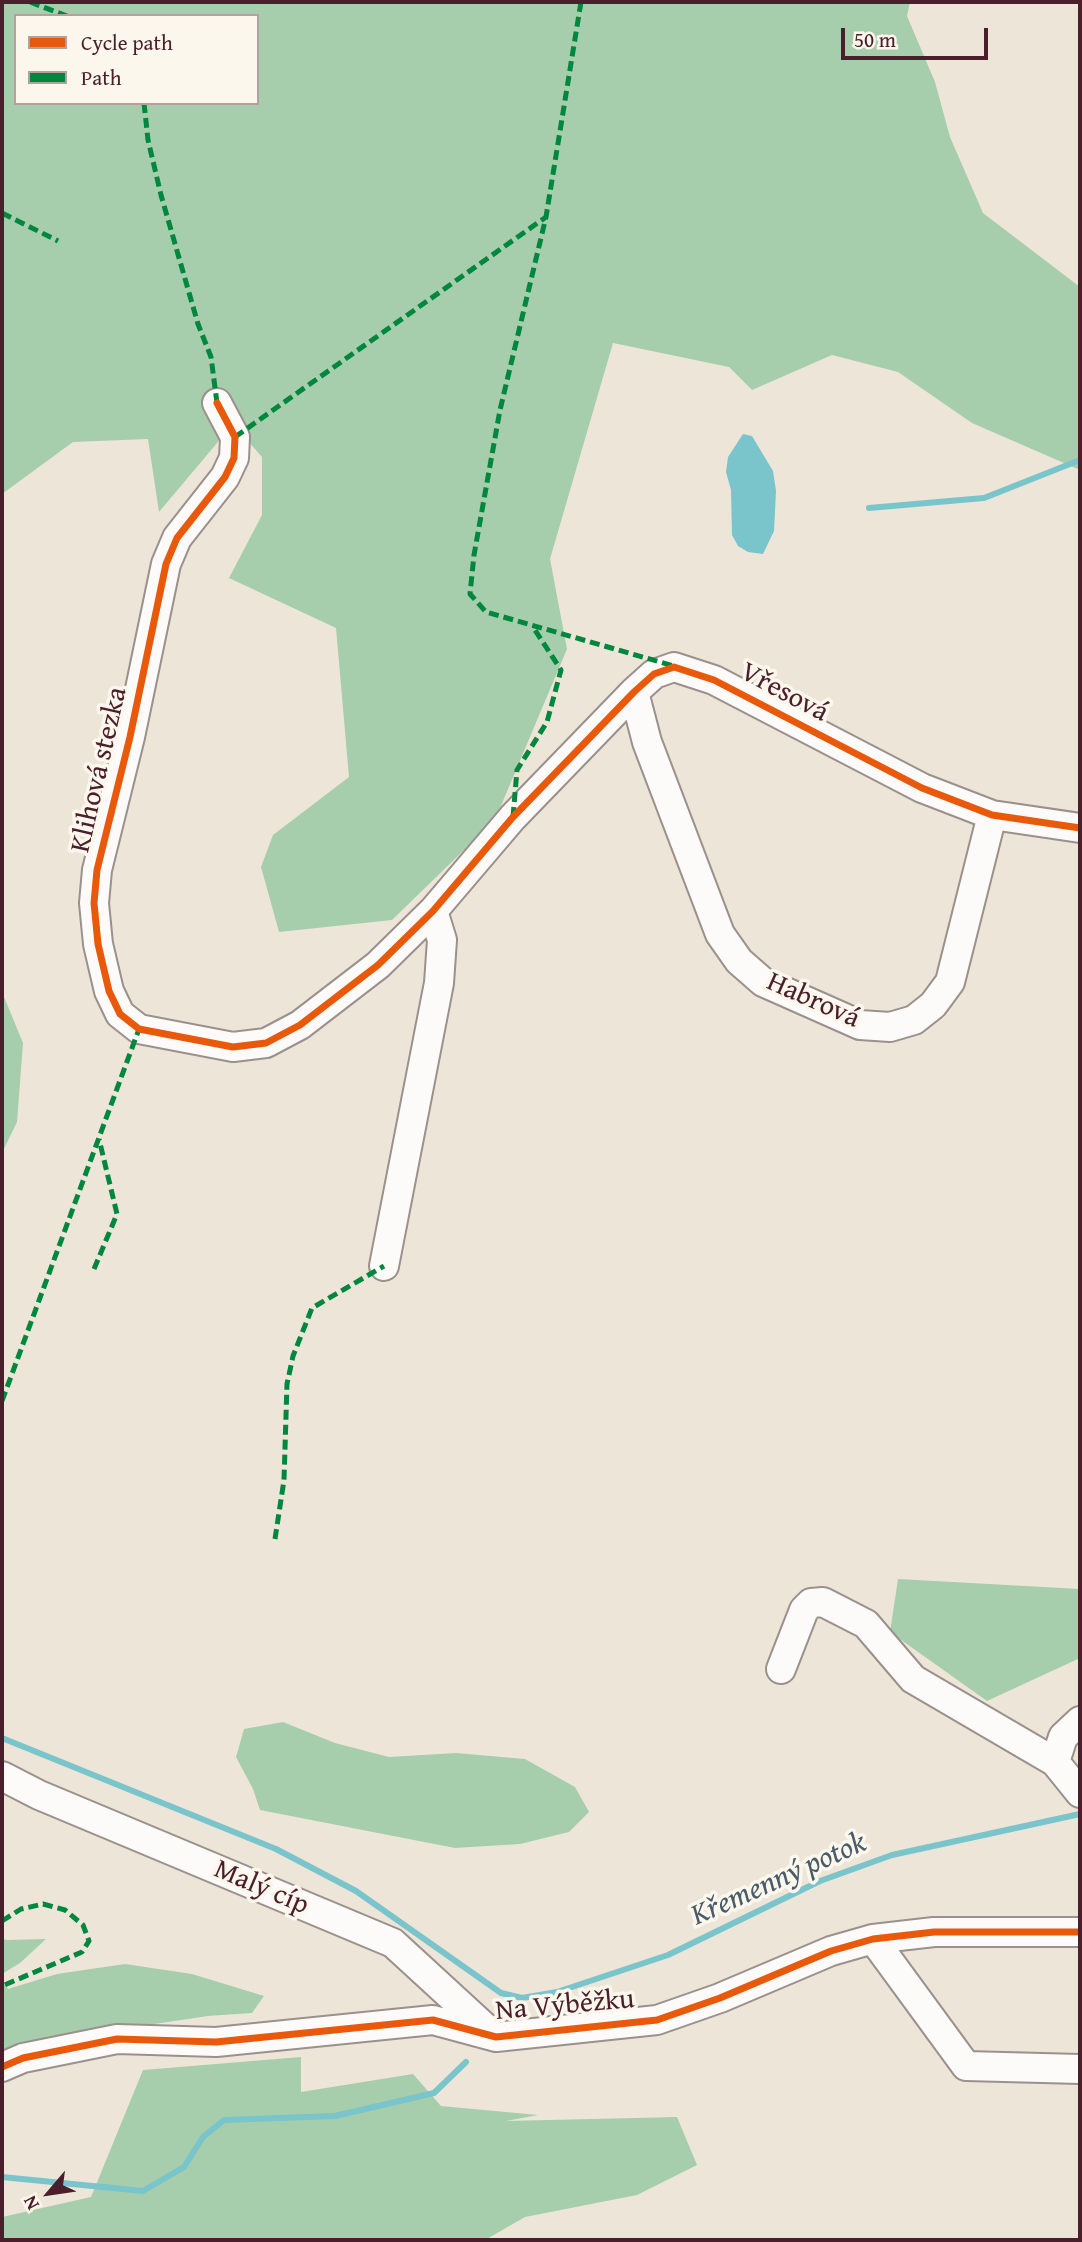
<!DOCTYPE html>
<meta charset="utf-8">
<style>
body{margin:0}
#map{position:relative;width:1082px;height:2242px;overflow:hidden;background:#eee5d9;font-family:"Gentium Book Plus",serif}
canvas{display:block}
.frame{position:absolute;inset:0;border:4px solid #4a1f2b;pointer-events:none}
.legend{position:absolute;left:14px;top:14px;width:245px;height:91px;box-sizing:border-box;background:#fbf7ec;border:2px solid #b4a19f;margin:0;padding:9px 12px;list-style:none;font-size:21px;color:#4a1f2b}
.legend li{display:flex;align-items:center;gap:14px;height:35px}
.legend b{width:35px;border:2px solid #b4a19f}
.north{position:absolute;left:14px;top:2158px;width:70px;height:70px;-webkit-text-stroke:5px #fbf7ec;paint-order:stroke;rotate:241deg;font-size:19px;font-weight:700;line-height:28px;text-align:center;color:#4a1f2b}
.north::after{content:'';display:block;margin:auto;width:24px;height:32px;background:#4a1f2b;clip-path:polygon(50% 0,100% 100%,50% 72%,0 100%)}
.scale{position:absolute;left:841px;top:28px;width:147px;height:32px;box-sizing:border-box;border:4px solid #4a1f2b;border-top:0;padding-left:9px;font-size:21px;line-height:24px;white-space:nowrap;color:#4a1f2b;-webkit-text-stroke:5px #fbf7ec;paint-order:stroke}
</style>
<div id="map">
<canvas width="1082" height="2242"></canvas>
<div class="frame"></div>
<ul class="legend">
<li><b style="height:9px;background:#e8590c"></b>Cycle path</li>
<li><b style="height:9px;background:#00873e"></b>Path</li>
</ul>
<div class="north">N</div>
<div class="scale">50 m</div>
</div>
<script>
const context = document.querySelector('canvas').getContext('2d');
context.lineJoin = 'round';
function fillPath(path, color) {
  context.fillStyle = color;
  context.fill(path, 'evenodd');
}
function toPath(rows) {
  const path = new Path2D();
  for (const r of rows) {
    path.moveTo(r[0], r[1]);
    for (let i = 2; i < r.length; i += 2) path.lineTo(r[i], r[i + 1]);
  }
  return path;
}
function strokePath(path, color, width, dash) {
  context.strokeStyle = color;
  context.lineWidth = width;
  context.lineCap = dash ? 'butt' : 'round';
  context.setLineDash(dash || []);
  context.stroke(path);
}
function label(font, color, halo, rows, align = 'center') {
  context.font = font + ' "Gentium Book Plus",serif';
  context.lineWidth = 7;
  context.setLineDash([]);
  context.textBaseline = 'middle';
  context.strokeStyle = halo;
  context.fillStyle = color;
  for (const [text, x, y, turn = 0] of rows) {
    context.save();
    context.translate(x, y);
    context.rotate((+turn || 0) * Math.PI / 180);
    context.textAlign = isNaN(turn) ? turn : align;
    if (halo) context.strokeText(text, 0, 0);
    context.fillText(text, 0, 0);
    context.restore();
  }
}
fillPath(toPath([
 [2,2,910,2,907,16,935,82,950,137,983,213,1080,287,1080,470,972,423,898,372,832,355,752,390,729,367,613,343,550,559,567,649,495,820,392,920,279,932,261,867,273,835,349,777,336,628,229,578,262,515,262,457,233,424,159,512,148,439,73,442,2,494],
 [16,16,257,16,257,103,16,103],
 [2,992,23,1043,17,1122,2,1153],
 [898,1579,1080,1589,1080,1658,987,1701,890,1632],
 [283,1722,335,1743,389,1757,456,1753,525,1759,575,1787,589,1812,569,1832,520,1844,455,1848,260,1810,253,1789,236,1757,244,1729],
 [2,1939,7,1940,46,1939,20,1963,2,1974],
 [125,1964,192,1974,264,1996,252,2013,208,2016,107,2031,2,2051,2,1978,8,1989,57,1974],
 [301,2057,301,2092,413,2074,441,2106,538,2115,506,2121,677,2117,697,2165,637,2195,525,2217,485,2240,2,2240,2,2217,91,2197,143,2070]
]), '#a6ceac');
fillPath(toPath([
 [743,434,752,436,773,471,776,491,774,531,763,554,748,552,738,546,732,535,731,490,726,472,728,457]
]), '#7ac4cb');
strokePath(toPath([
 [869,508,984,498,1080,460],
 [2,1738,276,1849,356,1891,501,1993,522,1998,557,1992,668,1955,820,1881,892,1855,1080,1814],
 [2,2177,143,2191,184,2167,203,2137,224,2120,335,2116,434,2093,466,2062]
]), '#7ac4cb', 6);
const minor = toPath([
 [217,403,235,437,234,458,225,477,177,538,166,564,130,737,97,870,94,903,98,944,109,991,120,1014,139,1029,233,1047,266,1043,300,1025,378,965,433,911,513,817,634,692,654,674,674,667,714,680,922,788,992,815,1080,828],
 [634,692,647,742,720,934,739,961,763,982,860,1025,890,1027,914,1020,933,1005,950,982,992,815],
 [384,1266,439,983,442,940,433,911],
 [781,1669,804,1610,811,1603,823,1602,866,1624,913,1679,1055,1762,1080,1793],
 [1055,1762,1063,1737,1080,1721],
 [2,1776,39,1795,393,1943,491,2033],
 [873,1939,966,2066,1080,2069],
 [2,2067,23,2058,117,2039,216,2042,433,2020,496,2037,657,2020,720,1998,831,1951,873,1939,934,1932,1080,1932]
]);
strokePath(minor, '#9b908b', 32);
strokePath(minor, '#fcfbf9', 28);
strokePath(toPath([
 [30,2,67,16],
 [581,2,546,217,500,410,474,555,470,594,486,612,674,666],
 [144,103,148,140,161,195,198,324,211,357,217,403],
 [2,213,58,241],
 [235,437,546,217],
 [513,817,517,770,547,722,561,670,533,627],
 [94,1269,117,1214,99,1139],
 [2,1401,139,1029],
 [275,1539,284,1480,287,1384,293,1356,312,1308,384,1266],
 [2,1921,21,1909,43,1904,65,1910,83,1925,89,1941,82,1952,2,1986]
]), '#00873e', 5, [10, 5]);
strokePath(toPath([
 [217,403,235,437,234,458,225,477,177,538,166,564,130,737,97,870,94,903,98,944,109,991,120,1014,139,1029,233,1047,266,1043,300,1025,378,965,433,911,513,817,634,692,654,674,674,667,714,680,922,788,992,815,1080,828],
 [2,2067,23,2058,117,2039,216,2042,433,2020,496,2037,657,2020,720,1998,831,1951,873,1939,934,1932,1080,1932]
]), '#e8590c', 7);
label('28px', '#4a1f2b', '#fbf7ec', [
 ["Vřesová",784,693,28],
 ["Klihová stezka",100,770,-77],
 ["Habrová",813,1001,24],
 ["Malý cíp",261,1888,23],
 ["Na Výběžku",565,2006,-5]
]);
label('italic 30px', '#4a5b69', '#fbf7ec', [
 ["Křemenný potok",779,1880,-24]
]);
</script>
